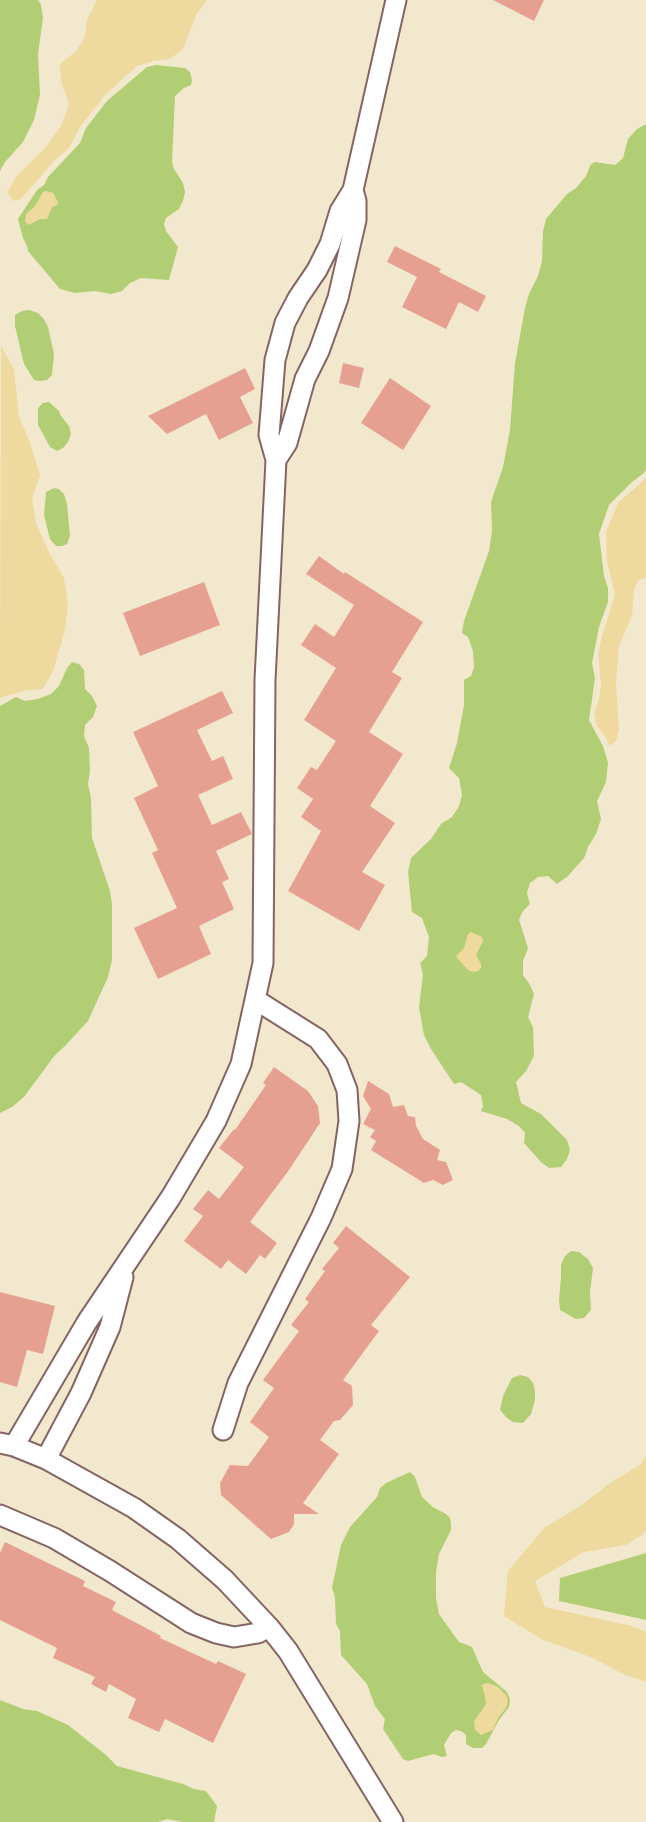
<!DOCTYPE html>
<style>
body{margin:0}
canvas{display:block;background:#f2e8cd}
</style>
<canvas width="646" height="1822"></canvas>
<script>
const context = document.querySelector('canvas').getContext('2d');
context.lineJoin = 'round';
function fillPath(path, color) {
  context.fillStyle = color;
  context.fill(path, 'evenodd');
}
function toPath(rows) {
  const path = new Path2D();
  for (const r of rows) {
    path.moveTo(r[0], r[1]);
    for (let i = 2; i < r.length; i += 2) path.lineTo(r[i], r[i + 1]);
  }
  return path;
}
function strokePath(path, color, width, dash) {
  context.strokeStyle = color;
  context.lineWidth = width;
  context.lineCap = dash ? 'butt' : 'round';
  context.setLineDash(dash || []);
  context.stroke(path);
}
fillPath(toPath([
 [0,0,38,0,41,5,43,18,38,54,40,95,34,120,23,142,5,162,0,171],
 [156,65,185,68,190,72,192,80,191,85,184,88,175,96,172,162,174,169,183,183,185,192,183,201,179,209,166,218,164,224,166,231,178,247,169,280,141,278,130,283,122,291,111,294,95,291,75,293,60,289,28,251,27,246,23,238,18,219,37,190,44,185,48,177,80,143,86,128,107,101,147,67],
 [646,124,646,469,645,472,632,482,609,505,599,534,604,576,608,588,608,602,599,627,592,663,595,678,589,720,603,746,608,763,606,782,597,801,601,819,596,834,588,847,584,858,568,876,557,884,548,876,538,877,530,883,527,893,530,904,523,911,519,920,528,948,523,961,523,975,530,985,534,994,528,1017,533,1027,534,1056,526,1071,516,1082,521,1103,541,1114,567,1140,570,1150,567,1159,561,1167,549,1168,541,1162,524,1143,525,1133,519,1126,507,1119,481,1111,483,1106,481,1095,461,1082,454,1084,431,1049,424,1035,419,1007,423,975,420,963,427,956,429,937,422,918,412,912,408,872,411,858,431,839,441,824,452,817,459,806,462,795,459,778,449,768,457,743,464,705,464,680,471,676,474,667,473,651,468,637,462,633,464,621,489,551,492,531,491,502,503,467,510,430,515,363,525,308,529,294,538,276,542,261,543,231,546,219,567,194,576,188,586,176,591,164,595,162,615,165,623,158,628,139,637,129],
 [29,310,38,313,44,319,48,327,54,354,52,375,47,380,40,381,34,380,24,364,15,326,15,315,22,311],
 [49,402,59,411,61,416,69,426,71,434,68,442,63,448,57,451,50,447,38,425,38,408,43,403],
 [54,488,59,489,64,494,67,504,70,536,67,544,62,546,56,546,50,539,44,515,46,492],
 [72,662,79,664,84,670,85,689,92,696,97,706,93,717,85,725,84,736,89,748,90,771,88,784,91,798,92,838,110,891,112,904,112,960,108,977,88,1021,65,1046,55,1055,24,1097,12,1107,0,1113,0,706,16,697,25,701,38,699,51,694,59,686,67,668],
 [571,1251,579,1252,588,1259,593,1268,590,1292,591,1310,584,1318,576,1319,560,1310,559,1300,561,1277,561,1265,565,1256],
 [520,1375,528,1377,533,1383,535,1391,535,1400,531,1414,523,1423,513,1422,507,1418,500,1410,503,1396,512,1378],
 [410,1472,415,1477,422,1497,433,1507,446,1514,450,1518,451,1523,451,1530,439,1554,436,1572,436,1598,439,1614,459,1642,472,1647,483,1672,507,1692,510,1699,509,1707,499,1720,486,1744,482,1748,473,1748,466,1744,466,1735,461,1731,456,1730,451,1733,444,1745,447,1756,442,1757,434,1754,408,1761,403,1759,383,1729,385,1719,375,1706,367,1684,341,1655,340,1631,336,1624,335,1597,332,1588,341,1545,350,1527,377,1497,380,1488,386,1483],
 [646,1553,646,1620,559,1601,560,1578],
 [0,1700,23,1709,37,1711,68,1725,106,1755,117,1766,183,1784,194,1789,206,1791,217,1806,214,1822,183,1822,167,1819,158,1822,0,1822]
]), '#b2ce74');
fillPath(toPath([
 [97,0,207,0,197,13,183,49,170,59,153,61,137,66,105,95,80,127,69,148,55,160,21,199,13,201,7,192,16,177,44,149,61,126,69,104,61,81,60,64,76,51,84,39,87,20],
 [47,191,53,193,58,202,57,205,52,207,47,219,40,219,29,225,25,222,26,214,35,206,43,192],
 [1,346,14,369,19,417,29,440,40,475,32,499,36,523,50,554,64,578,68,605,65,630,53,671,43,689,27,690,0,698],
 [646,478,646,577,638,581,634,590,632,616,619,646,616,682,619,730,616,741,610,746,606,738,597,726,594,713,599,699,601,684,598,654,602,636,615,595,607,561,606,532,618,503],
 [471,932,482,937,483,941,476,955,481,964,481,968,478,971,474,972,469,971,458,959,456,956,464,948,468,934],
 [646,1456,646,1530,643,1534,626,1545,584,1552,535,1581,545,1607,632,1626,646,1632,646,1682,623,1674,593,1658,541,1639,504,1616,508,1571,545,1527,579,1507,610,1483,640,1465],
 [486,1683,492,1684,499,1688,506,1695,508,1700,506,1708,498,1718,493,1730,481,1735,475,1730,474,1721,485,1706,486,1701,482,1685]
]), '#eeda9e');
fillPath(toPath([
 [493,0,544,0,534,21],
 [395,246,441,269,439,272,486,296,478,312,459,302,446,329,402,307,417,277,387,262],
 [343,363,364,368,359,388,339,383],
 [245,368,255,389,240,397,253,423,219,440,206,414,167,434,148,416],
 [390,378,431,406,403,450,361,423],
 [319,556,344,574,345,572,423,622,392,672,402,678,369,732,403,754,370,806,395,823,362,872,385,885,359,931,288,891,321,831,301,817,313,799,297,788,311,767,317,770,336,741,304,720,336,668,301,645,315,624,334,637,354,605,306,574],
 [204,582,220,625,140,656,123,613],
 [222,691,233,713,197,730,212,761,223,756,233,779,198,795,212,825,241,812,252,834,216,851,229,879,222,882,234,909,199,926,211,954,158,979,134,928,177,908,152,853,158,850,134,798,158,786,133,732],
 [274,1067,308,1091,318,1106,320,1123,289,1170,250,1222,277,1243,265,1259,260,1255,246,1274,228,1260,221,1269,184,1241,203,1216,193,1209,208,1190,219,1199,244,1167,219,1148,234,1129,235,1130,266,1085,263,1083],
 [368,1081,389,1094,393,1107,404,1105,408,1116,415,1117,416,1126,423,1139,440,1150,437,1160,446,1162,453,1180,443,1185,433,1180,424,1183,371,1150,376,1141,370,1137,375,1130,363,1124,371,1109,363,1096],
 [346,1226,410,1277,371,1325,379,1331,343,1380,352,1386,353,1405,340,1420,334,1421,320,1440,339,1454,303,1503,319,1514,294,1514,294,1524,289,1532,271,1539,221,1495,220,1483,230,1465,248,1466,269,1437,250,1422,274,1388,263,1380,299,1331,291,1325,309,1302,305,1299,325,1271,322,1269,339,1248,333,1243],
 [0,1292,55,1306,43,1354,27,1350,17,1387,0,1382],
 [5,1542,85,1581,83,1586,116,1602,112,1610,161,1636,160,1638,216,1664,218,1661,246,1674,213,1743,165,1719,159,1732,128,1718,136,1699,109,1684,106,1692,91,1684,95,1677,53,1658,57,1648,0,1620,0,1553]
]), '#e6a092');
const minor = toPath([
 [276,460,287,443,305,379,319,351,338,298,356,220,356,201,353,190],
 [223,1430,238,1383,321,1218,342,1169,349,1121,347,1090,337,1064,318,1039,256,1000],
 [0,1443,14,1446,46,1459,134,1508,178,1539,225,1580,269,1627,288,1651,393,1822],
 [14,1446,87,1322,171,1197,216,1121,241,1064,263,963,265,680,276,460,269,435,275,360,285,323,298,298,317,270,330,244,340,211,353,190,396,0],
 [46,1459,81,1393,110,1327,123,1277],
 [0,1515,54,1538,110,1571,191,1623,216,1633,234,1637,258,1633,269,1627]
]);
strokePath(minor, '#856564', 23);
strokePath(minor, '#fff', 19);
</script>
